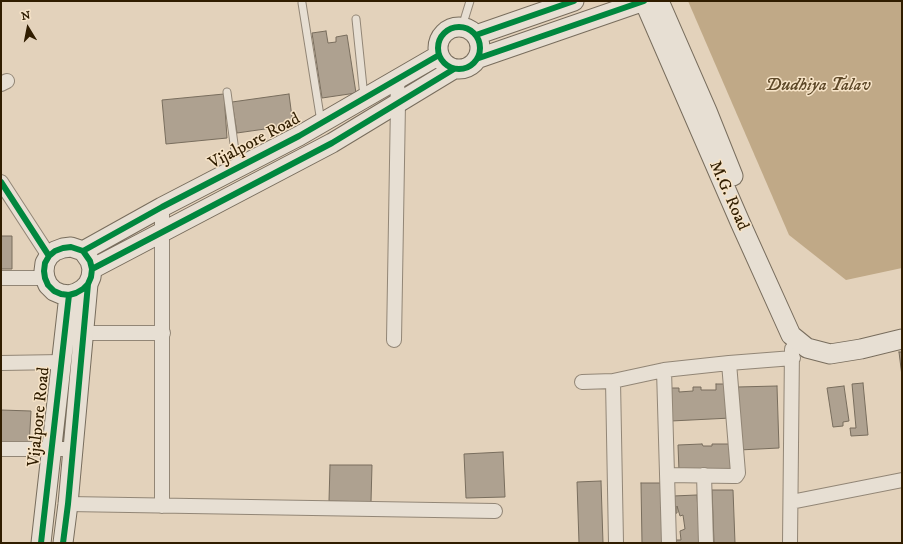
<!DOCTYPE html>
<style>
body{margin:0}
#map{position:relative;width:903px;height:544px;overflow:hidden;background:#e3d2bb;font-family:"IM FELL DW Pica",serif}
canvas{display:block}
.frame{position:absolute;inset:0;border:2px solid #301d00;pointer-events:none}
.north{position:absolute;left:8px;top:8px;width:40px;height:40px;-webkit-text-stroke:3px #f7e4c8;paint-order:stroke;rotate:350deg;font-size:11px;font-weight:700;line-height:16px;text-align:center;color:#301d00}
.north::after{content:'';display:block;margin:auto;width:14px;height:18px;background:#301d00;clip-path:polygon(50% 0,100% 100%,50% 72%,0 100%)}
</style>
<div id="map">
<canvas width="903" height="544"></canvas>
<div class="frame"></div>
<div class="north">N</div>
</div>
<script>
const context = document.querySelector('canvas').getContext('2d');
context.lineJoin = 'round';
function fillPath(path, color) {
  context.fillStyle = color;
  context.fill(path, 'evenodd');
}
function toPath(rows) {
  const path = new Path2D();
  for (const r of rows) {
    if (r.length === 3) {
      path.moveTo(r[0] + r[2], r[1]);
      path.arc(r[0], r[1], r[2], 0, 2 * Math.PI);
      continue;
    }
    path.moveTo(r[0], r[1]);
    for (let i = 2; i < r.length; i += 2) path.lineTo(r[i], r[i + 1]);
  }
  return path;
}
function strokePath(path, color, width, dash) {
  context.strokeStyle = color;
  context.lineWidth = width;
  context.lineCap = dash ? 'butt' : 'round';
  context.setLineDash(dash || []);
  context.stroke(path);
}
function label(font, color, halo, rows, align = 'center') {
  context.font = font + ' "IM FELL DW Pica",serif';
  context.lineWidth = 3;
  context.setLineDash([]);
  context.textBaseline = 'middle';
  context.strokeStyle = halo;
  context.fillStyle = color;
  for (const [text, x, y, turn = 0] of rows) {
    context.save();
    context.translate(x, y);
    context.rotate((+turn || 0) * Math.PI / 180);
    context.textAlign = isNaN(turn) ? turn : align;
    if (halo) context.strokeText(text, 0, 0);
    context.fillText(text, 0, 0);
    context.restore();
  }
}
fillPath(toPath([
 [688,1,902,1,902,268,846,280,789,235]
]), '#c0a987');
const building = toPath([
 [326,31,328,43,336,42,336,37,347,35,356,93,322,98,312,33,326,31],
 [224,94,227,138,166,144,162,100,224,94],
 [289,94,293,125,237,133,232,102,289,94],
 [1,236,12,236,12,269,1,269,1,236],
 [899,352,902,352,902,376,899,352],
 [863,383,868,435,851,436,850,428,856,428,852,384,863,383],
 [716,384,729,384,731,418,671,421,669,388,679,388,679,392,693,391,693,387,701,387,701,390,716,390,716,384],
 [777,386,779,448,739,450,737,387,777,386],
 [844,386,849,421,843,422,843,426,833,427,827,388,844,386],
 [1,410,31,411,29,448,1,447,1,410],
 [702,444,703,446,712,446,712,444,730,444,731,471,679,471,678,445,702,444],
 [503,452,505,497,466,498,464,454,503,452],
 [330,465,372,465,371,502,329,501,330,465],
 [601,481,603,543,579,543,577,482,601,481],
 [641,483,661,483,662,543,642,543,641,483],
 [712,490,733,490,735,543,714,543,712,490],
 [697,495,700,543,676,543,676,540,681,540,680,531,685,529,683,515,680,516,677,506,677,513,673,514,673,496,697,495]
]);
fillPath(building, '#aea190');
strokePath(building, '#786d5d', 1);
const service = toPath([
 [302,3,321,122],
 [356,19,364,97],
 [462,27,470,1],
 [227,92,237,166]
]);
const minor = toPath([
 [1,84,7,81],
 [1,182,49,256],
 [1,278,45,278],
 [84,333,163,333],
 [394,340,398,103,397,80],
 [1,363,61,362],
 [664,370,669,543],
 [613,381,616,543],
 [582,382,613,381,664,370,729,363,793,358],
 [1,449,73,449],
 [668,475,733,476,736,476,738,473,729,363],
 [704,475,706,543],
 [791,502,902,480],
 [68,504,495,511],
 [162,506,162,207],
 [790,543,792,349]
]);
const secondary = toPath([
 [644,1,740,222,791,335,807,348,830,354,861,349,902,339],
 [659,1,707,111,733,176],
 [459,48,21],
 [476,35,574,1],
 [479,58,644,1],
 [71,247,83,251,90,261,92,269,91,277,88,284,83,289,76,293,69,295,61,294,54,291,48,285,45,278,44,271,45,263,49,256,55,251,63,248,71,247],
 [83,251,162,207,299,136,439,55],
 [92,269,332,143,454,69],
 [41,543,69,295],
 [63,543,68,504,88,284]
]);
strokePath(service, '#928676', 9);
strokePath(minor, '#928676', 16);
strokePath(secondary, '#786d5d', 21);
strokePath(service, '#e7dfd3', 7);
strokePath(minor, '#e7dfd3', 14);
strokePath(secondary, '#e7dfd3', 19);
strokePath(toPath([
 [459,48,21],
 [476,35,574,1],
 [479,58,644,1],
 [1,182,49,256],
 [71,247,83,251,90,261,92,269,91,277,88,284,83,289,76,293,69,295,61,294,54,291,48,285,45,278,44,271,45,263,49,256,55,251,63,248,71,247],
 [83,251,162,207,299,136,439,55],
 [92,269,332,143,454,69],
 [41,543,69,295],
 [63,543,68,504,88,284]
]), '#00873e', 6);
label('17px', '#301d00', '#f7e4c8', [
 ["Vijalpore Road",255,142,-28],
 ["M.G. Road",728,196,66],
 ["Vijalpore Road",40,417,-84]
]);
label('italic 18px', '#5d4828', '#f7e4c8', [
 ["Dudhiya Talav",818,86]
]);
</script>
